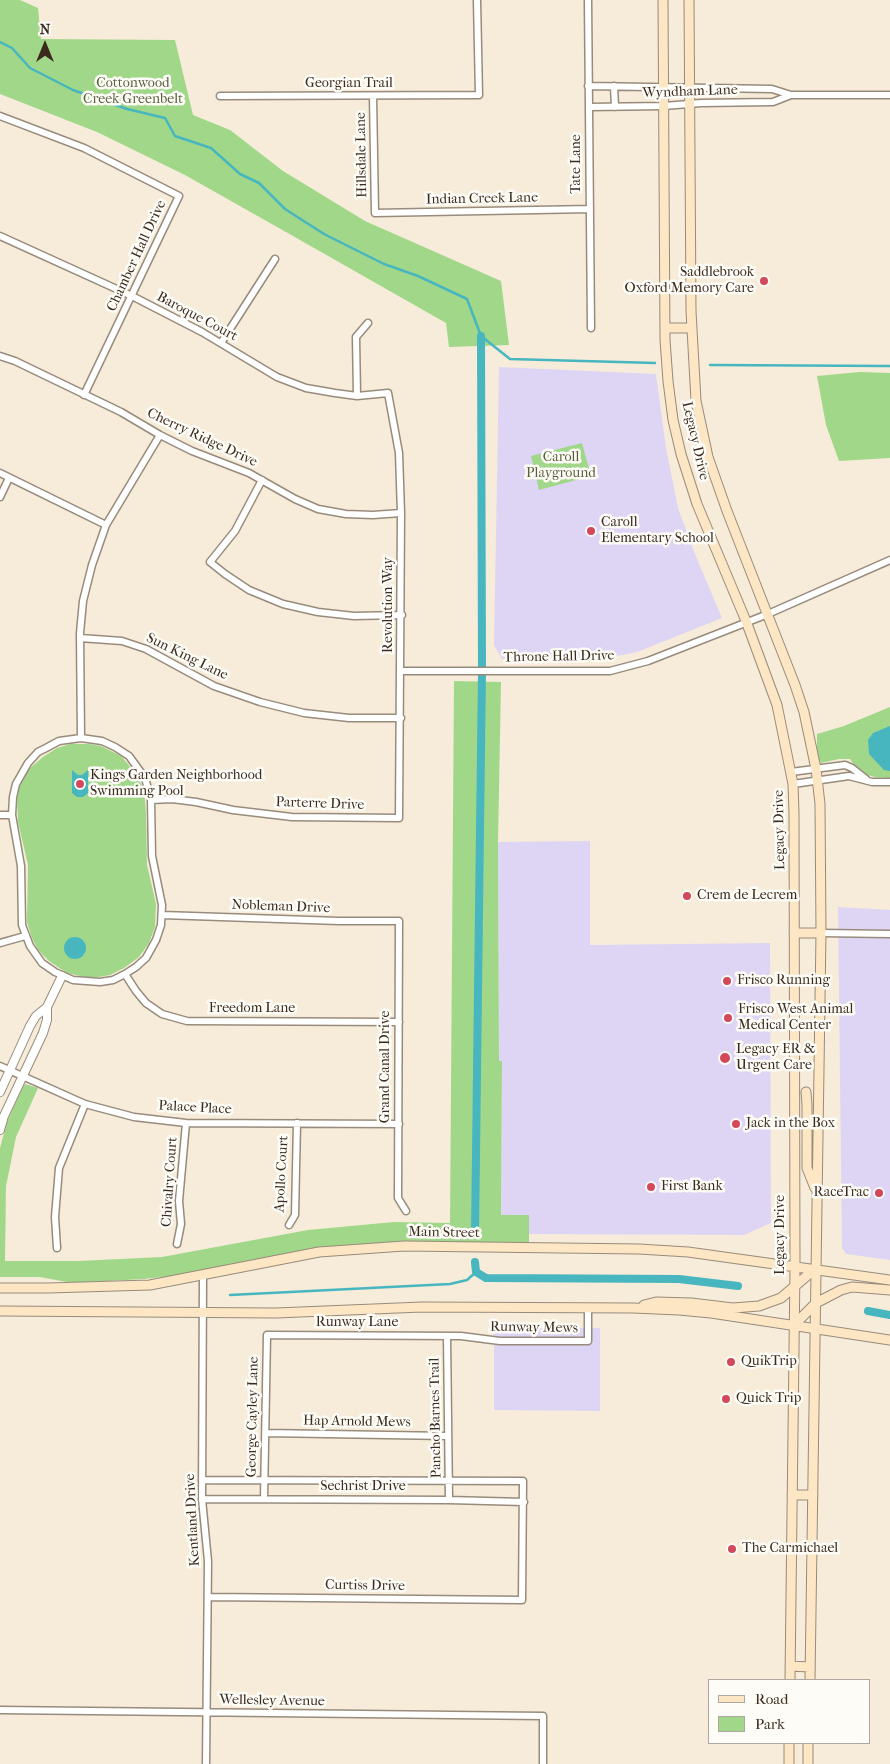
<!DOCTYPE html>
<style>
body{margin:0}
#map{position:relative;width:890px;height:1764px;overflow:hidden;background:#f6ecd9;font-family:"IM FELL French Canon",serif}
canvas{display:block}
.legend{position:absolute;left:708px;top:1679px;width:162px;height:65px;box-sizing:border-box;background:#fdfcf7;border:1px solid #afa8a0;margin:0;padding:6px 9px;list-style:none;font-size:15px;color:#3b2a1e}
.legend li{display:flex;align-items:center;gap:10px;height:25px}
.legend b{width:25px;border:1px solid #afa8a0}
.north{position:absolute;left:20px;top:20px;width:50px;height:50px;-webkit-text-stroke:4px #fdfcf7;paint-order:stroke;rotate:0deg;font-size:14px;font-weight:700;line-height:20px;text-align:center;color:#3b2a1e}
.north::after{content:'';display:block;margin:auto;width:18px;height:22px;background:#3b2a1e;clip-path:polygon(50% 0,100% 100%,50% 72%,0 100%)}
</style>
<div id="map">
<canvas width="890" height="1764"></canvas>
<ul class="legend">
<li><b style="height:6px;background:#fce6c4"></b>Road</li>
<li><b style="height:14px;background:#a1d789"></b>Park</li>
</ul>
<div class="north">N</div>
</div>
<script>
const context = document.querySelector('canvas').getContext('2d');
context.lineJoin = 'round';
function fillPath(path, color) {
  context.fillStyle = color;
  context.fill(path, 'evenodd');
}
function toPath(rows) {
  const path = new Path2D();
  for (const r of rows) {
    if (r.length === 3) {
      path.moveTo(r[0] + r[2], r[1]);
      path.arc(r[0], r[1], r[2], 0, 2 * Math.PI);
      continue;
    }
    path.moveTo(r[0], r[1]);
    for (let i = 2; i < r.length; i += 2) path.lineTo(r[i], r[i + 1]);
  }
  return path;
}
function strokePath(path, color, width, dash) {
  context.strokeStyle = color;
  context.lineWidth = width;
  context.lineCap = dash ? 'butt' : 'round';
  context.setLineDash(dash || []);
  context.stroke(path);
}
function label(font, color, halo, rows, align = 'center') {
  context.font = font + ' "IM FELL French Canon",serif';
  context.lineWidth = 5;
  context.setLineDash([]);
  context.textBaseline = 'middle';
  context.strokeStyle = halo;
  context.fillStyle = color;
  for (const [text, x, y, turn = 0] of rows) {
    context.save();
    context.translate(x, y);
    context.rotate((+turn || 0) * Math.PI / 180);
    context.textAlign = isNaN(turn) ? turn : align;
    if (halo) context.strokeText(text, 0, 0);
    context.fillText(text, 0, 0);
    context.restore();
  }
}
fillPath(toPath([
 [499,367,656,374,666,448,678,508,695,554,722,618,637,652,623,655,583,660,502,659,494,645],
 [590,841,590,945,770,943,771,1223,744,1235,529,1234,529,1216,501,1215,502,1062,499,1062,498,842],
 [838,907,890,910,890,1260,846,1254,842,1248],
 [494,1328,600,1328,600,1411,494,1410]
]), '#ded5f5');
fillPath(toPath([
 [0,0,20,0,38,8,41,39,175,40,193,115,230,130,283,171,365,221,501,281,509,345,449,347,446,323,293,236,185,175,97,132,0,94],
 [860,372,890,373,890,458,839,461,826,425,817,376],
 [582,443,591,476,539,490,531,456],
 [454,681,501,682,498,842,499,1061,502,1061,501,1215,529,1215,529,1245,393,1243,184,1275,143,1279,72,1283,40,1277,0,1277,0,1148,7,1122,22,1089,25,1084,38,1088,16,1137,6,1186,5,1261,78,1261,162,1257,308,1230,394,1222,450,1223],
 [890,707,890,778,875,777,867,775,855,766,850,759,839,759,821,763,817,755,817,734,844,726],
 [70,744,89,744,101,746,121,756,134,771,144,789,146,813,147,865,156,904,155,927,149,943,139,957,124,968,110,975,99,977,85,977,67,973,49,961,38,950,32,938,27,922,28,865,18,822,17,800,20,784,30,768,43,757,57,748]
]), '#a1d789');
fillPath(toPath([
 [890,726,890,771,884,770,869,754,868,740,873,733],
 [72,770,78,775,82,775,88,770,88,793,83,797,77,797,72,793],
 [75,948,11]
]), '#47b6bf');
strokePath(toPath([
 [0,42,12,48,30,68,73,90,127,109,165,118,175,136,211,148,240,174,259,183,285,209,324,234,384,264,418,276,467,299,481,336,510,359,655,363],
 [710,365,890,366],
 [230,1295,450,1284,467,1280,476,1272]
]), '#47b6bf', 2.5);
strokePath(toPath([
 [475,1233,482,670,481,336],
 [475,1262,476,1272,486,1278,679,1279,738,1286],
 [868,1311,890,1315]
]), '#47b6bf', 8);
const minor = toPath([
 [588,0,591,328],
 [588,86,772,89,791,95,890,95],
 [614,86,615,107],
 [220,96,479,95,477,0],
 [373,96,375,213,590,209],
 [589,107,664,106,701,103,773,102,791,95],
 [0,116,84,148,179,196,84,395],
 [0,236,132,296,202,332,277,377,306,388,335,393,357,396,388,393,399,453,401,513,399,818,292,817,233,810,196,802,172,799,151,800],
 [221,343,275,259],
 [0,356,15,361,121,412,160,435,192,451,249,473,295,499,318,509,346,514,373,515,401,513],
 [357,396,356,337,368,323],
 [0,473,106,525],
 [262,480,235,531,210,562,225,574,249,590,283,604,318,612,354,616,402,615],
 [0,497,9,478],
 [80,638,122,641,146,649,214,686,260,702,304,713,349,718,401,718],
 [401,671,610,671,648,661,768,614,890,560],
 [81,738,102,741,115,747,129,756,145,778,151,800,152,856,162,905,161,925,156,940,146,958,136,967,125,974,113,980,100,982,73,980,55,972,42,963,30,946,22,925,21,866,12,815,13,797,16,784,28,763,38,752,46,748,59,741,81,738],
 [81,738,80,633,83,601,92,565,106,525,160,435],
 [791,772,845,765,852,768,866,779],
 [793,784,849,776,872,782,890,782],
 [0,815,12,815],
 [162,915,339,921,399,921,398,1198,406,1211],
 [821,933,890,934],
 [0,943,25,936],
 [125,974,136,991,146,1003,162,1014,187,1021,399,1022],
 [0,1066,85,1104,134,1117,186,1123,399,1124],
 [289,1225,295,1215,297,1123],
 [177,1244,181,1224,179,1201,186,1123],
 [57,1248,55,1217,59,1168,85,1104],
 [203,1275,202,1499,208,1561,206,1764],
 [447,1336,449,1500],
 [266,1433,448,1436],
 [202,1480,523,1481,522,1600,208,1597],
 [202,1499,449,1500,524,1502],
 [264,1499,267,1335,461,1336,500,1341,588,1341,588,1308],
 [0,1710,543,1716,543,1764]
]);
const tertiary = toPath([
 [0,1092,30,1026,36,1016,47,1007,62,976],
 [0,1130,4,1116,43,1033,47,1020,47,1007]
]);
const secondary = toPath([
 [663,0,665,340,668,381,673,420,681,454,697,504,746,621,777,705,793,784,794,812,795,1267,790,1680],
 [689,0,691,311,696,401,708,457,727,511,795,685,804,712,816,769,820,804,821,933,810,1680],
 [665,328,691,328],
 [794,933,821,933],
 [806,1092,807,1105,807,1168,815,1188],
 [0,1288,48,1288,150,1285,319,1252,404,1246,639,1249,688,1252,890,1280],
 [644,1305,656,1302,691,1303,733,1308,759,1306,781,1298,816,1268],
 [0,1311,276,1313,422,1307,633,1308,679,1310,711,1313,890,1340],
 [793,1326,816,1303,841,1290,852,1287,890,1290],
 [792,1495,813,1495],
 [790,1666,810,1667],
 [789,1764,789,1743],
 [808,1764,808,1743]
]);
strokePath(minor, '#988b7c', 9);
strokePath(tertiary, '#988b7c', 10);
strokePath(secondary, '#988b7c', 11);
strokePath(minor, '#fff', 6);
strokePath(tertiary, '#fff', 8);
strokePath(secondary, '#fce6c4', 9);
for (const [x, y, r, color] of [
 [764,281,5,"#d1495b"],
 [591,531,5,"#d1495b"],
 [80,784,5,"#d1495b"],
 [687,896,5,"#d1495b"],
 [727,981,5,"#d1495b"],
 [728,1018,5,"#d1495b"],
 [725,1058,6,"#d1495b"],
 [736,1124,5,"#d1495b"],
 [651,1187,5,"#d1495b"],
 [879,1193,5,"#d1495b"],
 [731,1362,5,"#d1495b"],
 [726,1399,5,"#d1495b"],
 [732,1549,5,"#d1495b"]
]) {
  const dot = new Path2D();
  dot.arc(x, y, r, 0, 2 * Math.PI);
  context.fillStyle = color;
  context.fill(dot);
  strokePath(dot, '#fdfcf7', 2);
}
label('14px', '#5a5e3e', '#fdfcf7', [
 ["Cottonwood",133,84],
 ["Creek Greenbelt",133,100],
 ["Caroll",561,458],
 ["Playground",561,474]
]);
label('14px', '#3b2a1e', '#fdfcf7', [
 ["Georgian Trail",349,84],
 ["Wyndham Lane",690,92,-2],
 ["Hillsdale Lane",362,155,-91],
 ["Tate Lane",577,164,-90],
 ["Indian Creek Lane",482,199,-1],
 ["Chamber Hall Drive",137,256,-65],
 ["Baroque Court",197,317,28],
 ["Cherry Ridge Drive",202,438,25],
 ["Legacy Drive",695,441,77],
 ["Revolution Way",389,605,-90],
 ["Sun King Lane",187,657,26],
 ["Throne Hall Drive",559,657,-1],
 ["Parterre Drive",320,804,2],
 ["Legacy Drive",780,830,-91],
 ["Nobleman Drive",281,907,2],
 ["Freedom Lane",252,1009],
 ["Grand Canal Drive",386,1067,-90],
 ["Palace Place",195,1108,3],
 ["Apollo Court",282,1174,-87],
 ["Chivalry Court",170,1182,-86],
 ["Main Street",444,1233,1],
 ["Legacy Drive",781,1235,-90],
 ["Runway Lane",357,1323],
 ["Runway Mews",534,1328,1],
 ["George Cayley Lane",253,1417,-89],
 ["Pancho Barnes Trail",436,1418,-91],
 ["Hap Arnold Mews",357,1422,1],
 ["Sechrist Drive",363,1487],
 ["Kentland Drive",193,1520,-93],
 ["Curtiss Drive",365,1586,1],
 ["Wellesley Avenue",272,1701,1]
]);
label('14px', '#3b2a1e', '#fdfcf7', [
 ["Saddlebrook",754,273,"right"],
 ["Oxford Memory Care",754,289,"right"],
 ["Caroll",601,523],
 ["Elementary School",601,539],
 ["Kings Garden Neighborhood",90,776],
 ["Swimming Pool",90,792],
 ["Crem de Lecrem",697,896],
 ["Frisco Running",737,981],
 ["Frisco West Animal",738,1010],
 ["Medical Center",738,1026],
 ["Legacy ER &",736,1050],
 ["Urgent Care",736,1066],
 ["Jack in the Box",746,1124],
 ["First Bank",661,1187],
 ["RaceTrac",869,1193,"right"],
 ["QuikTrip",741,1362],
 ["Quick Trip",736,1399],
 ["The Carmichael",742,1549]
], 'left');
</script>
